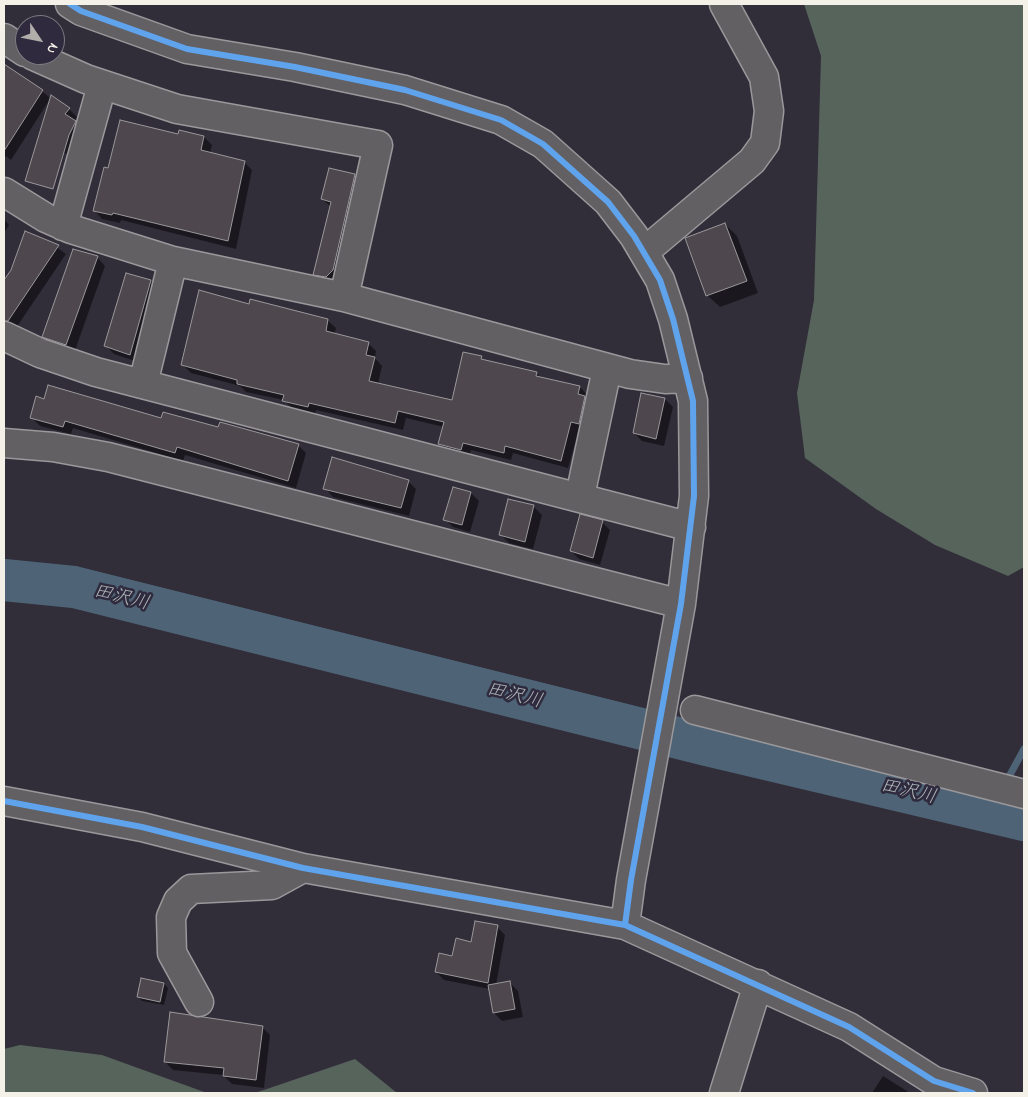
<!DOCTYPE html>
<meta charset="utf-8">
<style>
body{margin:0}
#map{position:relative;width:1028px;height:1097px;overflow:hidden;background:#312e39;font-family:"Indie Flower",sans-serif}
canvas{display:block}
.frame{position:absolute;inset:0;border:5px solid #f4f1e8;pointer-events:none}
.north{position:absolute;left:15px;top:15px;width:50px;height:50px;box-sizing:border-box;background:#2f2a3d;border:1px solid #7e7a81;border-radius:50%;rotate:124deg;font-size:14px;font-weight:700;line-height:20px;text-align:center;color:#f4f1e8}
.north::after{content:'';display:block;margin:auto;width:18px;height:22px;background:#b0adab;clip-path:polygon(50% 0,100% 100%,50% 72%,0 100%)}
</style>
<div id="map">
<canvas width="1028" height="1097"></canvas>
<div class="frame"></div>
<div class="north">N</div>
</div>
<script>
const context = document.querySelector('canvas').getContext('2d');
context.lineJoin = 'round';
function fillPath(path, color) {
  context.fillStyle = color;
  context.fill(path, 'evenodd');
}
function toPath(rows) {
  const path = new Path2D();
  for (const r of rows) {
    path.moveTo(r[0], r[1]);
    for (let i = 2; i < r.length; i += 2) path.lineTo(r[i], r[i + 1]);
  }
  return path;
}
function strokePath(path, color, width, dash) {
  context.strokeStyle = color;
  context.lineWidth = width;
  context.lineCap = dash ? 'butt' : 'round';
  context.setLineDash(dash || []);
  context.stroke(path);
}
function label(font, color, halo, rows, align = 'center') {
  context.font = font + ' "Indie Flower","Klee One",sans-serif';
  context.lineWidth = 5;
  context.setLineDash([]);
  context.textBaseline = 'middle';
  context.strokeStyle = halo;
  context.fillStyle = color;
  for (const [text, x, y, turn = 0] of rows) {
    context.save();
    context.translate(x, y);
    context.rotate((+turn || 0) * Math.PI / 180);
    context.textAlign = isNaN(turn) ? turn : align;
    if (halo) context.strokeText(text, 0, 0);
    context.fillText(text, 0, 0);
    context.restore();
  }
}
fillPath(toPath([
 [804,4,1024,4,1024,567,1008,576,935,545,876,509,805,458,797,393,814,300,821,56],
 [20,1045,102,1055,207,1093,4,1093,4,1049],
 [355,1059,397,1093,255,1093]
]), '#57645c');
fillPath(toPath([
 [4,66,42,91,51,99,69,109,77,117,74,121,83,130,73,157,61,151,50,99,11,160,6,156,4,159],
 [179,136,204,137,212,145,210,153,244,162,252,170,236,249,121,220,120,223,102,219,94,210,109,170],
 [330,169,355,175,363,183,335,285,323,282,315,274,331,207,322,199],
 [4,219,9,225,4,233],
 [725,224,737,236,758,293,720,307,707,295],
 [55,246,66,254,16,328,4,321,4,282,12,270],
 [97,257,105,266,74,353,52,345,44,336],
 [127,274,151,281,159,290,138,362,114,354,106,346],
 [251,301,328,321,336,328,334,335,368,343,376,351,375,358,382,366,378,384,453,402,481,357,485,361,536,373,542,378,580,387,587,395,586,399,592,405,587,431,579,429,568,468,513,453,511,460,471,450,469,457,447,452,440,444,444,427,406,418,403,430,316,410,315,414,292,408,284,400,246,392,240,386,191,373,183,365,250,305],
 [665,399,673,407,664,446,642,441,634,433],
 [32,418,162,419,298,445,306,453,296,488,185,455,183,461,73,428,71,434,40,426],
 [408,481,416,489,409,516,333,497,325,488],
 [471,493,479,501,470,532,453,527,445,519],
 [509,501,534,507,542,515,533,549,509,543,501,535],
 [602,522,610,530,600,565,579,559,571,551],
 [497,927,505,935,496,985,510,983,518,991,523,1017,502,1021,494,1013,490,989,444,980,436,972,472,943],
 [142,980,164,984,168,988,164,1005,142,1001,138,997],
 [262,1027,270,1035,264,1088,232,1084,223,1075,173,1070,165,1062],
 [883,1076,907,1091,909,1093,872,1093]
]), '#0007');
strokePath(toPath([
 [1005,784,1024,749],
 [990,812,1000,793]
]), '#4e6476', 7);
strokePath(toPath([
 [4,580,74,587,706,745,1024,820]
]), '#4e6476', 42);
const building = toPath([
 [4,64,43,90,4,151,4,64],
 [51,95,70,108,65,114,76,121,69,135,53,189,25,181,51,95],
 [120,120,178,134,179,130,204,136,201,150,245,161,228,241,113,213,112,215,93,211,104,167,108,168,120,120],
 [329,168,355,174,333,270,326,277,313,275,331,202,321,199,329,168],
 [725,223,747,281,706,296,685,238,725,223],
 [25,231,59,245,8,321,4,321,4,280,11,270,25,231],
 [73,249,98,256,66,345,42,337,73,249],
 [126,273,151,280,130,355,104,346,126,273],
 [199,290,249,304,250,299,328,319,326,331,369,342,366,355,375,357,369,381,452,400,463,352,482,356,481,359,537,372,536,376,580,386,578,394,585,396,579,424,571,422,561,461,505,446,504,453,463,443,461,450,438,444,444,422,398,411,395,423,309,403,308,407,282,401,284,395,237,384,237,380,181,365,199,290],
 [48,385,161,418,163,412,218,427,220,422,299,444,288,481,177,447,175,453,65,421,63,427,30,418,36,396,44,399,48,385],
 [641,393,665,398,656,439,633,433,641,393],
 [332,457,409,480,401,508,323,489,332,457],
 [453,487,471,492,462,525,443,520,453,487],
 [508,499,534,505,525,542,499,535,508,499],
 [580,514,603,520,593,558,570,551,580,514],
 [475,921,498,925,488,983,435,972,439,953,452,956,456,938,471,942,475,921],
 [141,978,164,983,160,1002,137,997,141,978],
 [510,981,515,1009,493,1013,488,985,510,981],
 [170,1012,263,1026,256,1080,223,1076,224,1068,164,1062,170,1012]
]);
fillPath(building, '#4e474e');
strokePath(building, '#9a989b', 1);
const minor = toPath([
 [70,4,81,11,187,49,295,67,405,90,501,120,543,144,608,202,634,236,660,280,673,319,693,401,694,496,681,604,631,880,625,925],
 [4,38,25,52],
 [32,55,86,79,177,109,378,145,344,297],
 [4,192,46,218,71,229,173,261,344,297,630,374,665,379,688,378],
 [63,226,102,85],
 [644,252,752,161,765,143,769,111,764,77,724,4],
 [4,336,40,353,96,372,691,527],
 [143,384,173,261],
 [4,443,53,447,108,457,681,604],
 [580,496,607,369],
 [695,710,1024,794],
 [4,801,142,827,303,868,625,925,849,1027,934,1081,973,1093],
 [199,1002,172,953,171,917,178,901,191,889,272,885,303,868],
 [724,1093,758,984]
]);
strokePath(minor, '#9a989b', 31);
strokePath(minor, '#626063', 28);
strokePath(toPath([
 [70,4,81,11,187,49,295,67,405,90,501,120,543,144,608,202,634,236,660,280,673,319,693,401,694,496,681,604,631,880,625,925],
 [4,801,142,827,303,868,625,925,849,1027,934,1081,973,1093]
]), '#60a3ed', 6);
label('italic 19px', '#abb4b7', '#2f2a3d', [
 ["田沢川",121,599,14],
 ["田沢川",514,697,14],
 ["田沢川",908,793,13]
]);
</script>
